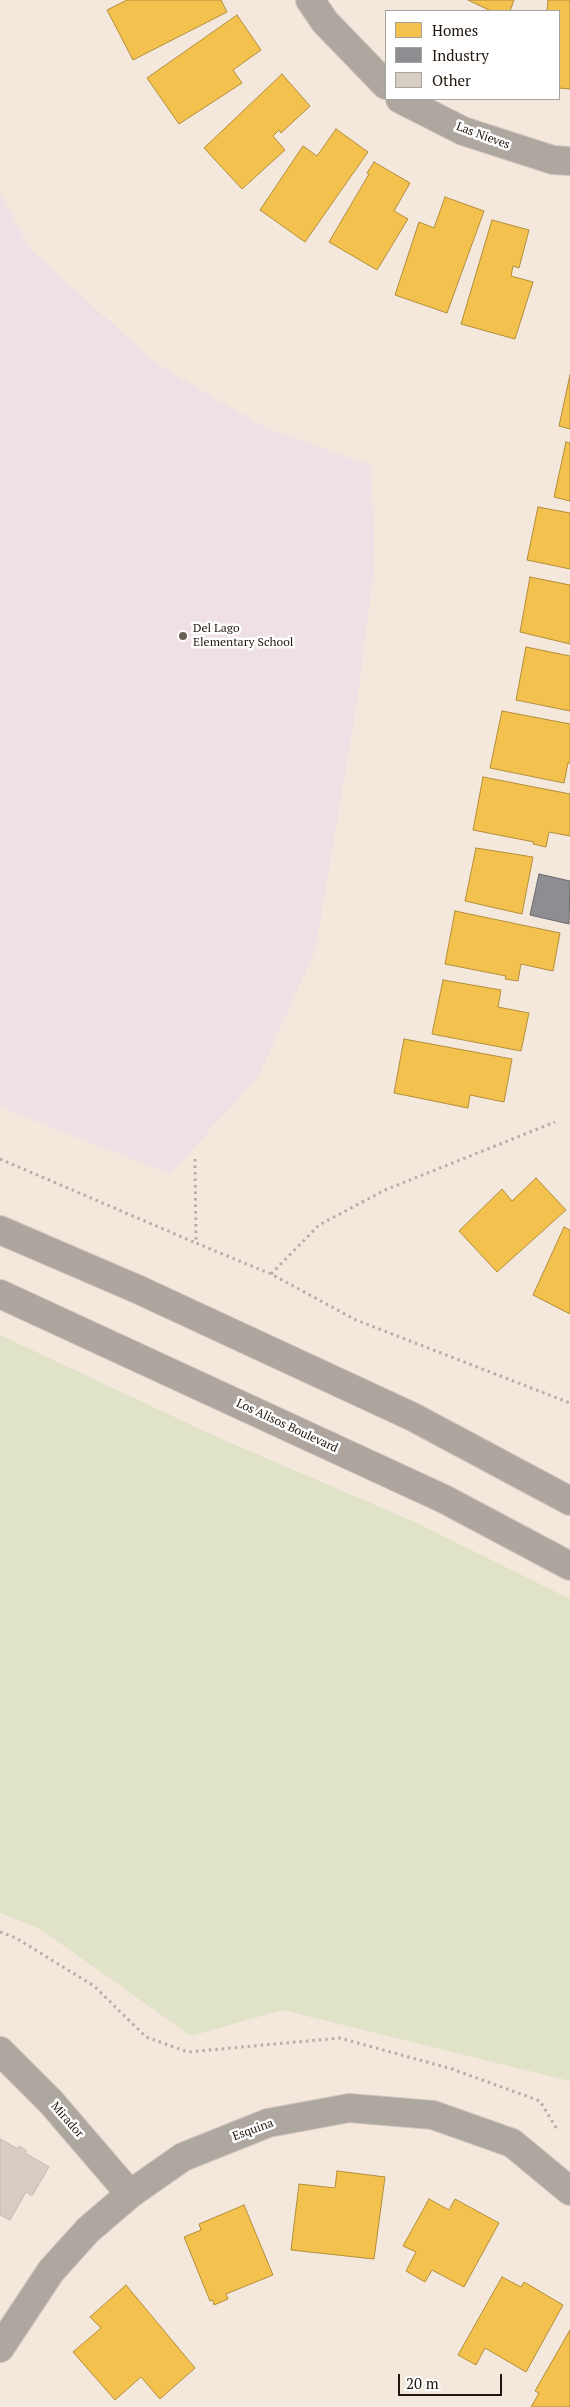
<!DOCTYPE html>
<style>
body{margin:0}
#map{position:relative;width:570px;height:2407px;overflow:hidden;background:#f4e7dc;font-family:"PT Serif",serif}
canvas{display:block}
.legend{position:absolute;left:385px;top:10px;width:175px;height:90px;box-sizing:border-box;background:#fff;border:1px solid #a6a29e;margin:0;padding:6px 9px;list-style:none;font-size:15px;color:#20160d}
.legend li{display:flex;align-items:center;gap:10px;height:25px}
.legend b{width:25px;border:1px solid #a6a29e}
.scale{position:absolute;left:398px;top:2374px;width:104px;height:22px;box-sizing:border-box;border:2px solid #20160d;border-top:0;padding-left:6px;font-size:15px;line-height:18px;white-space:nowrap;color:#20160d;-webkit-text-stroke:4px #fff;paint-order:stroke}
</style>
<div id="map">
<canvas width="570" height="2407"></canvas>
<ul class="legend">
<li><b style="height:14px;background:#f2c14e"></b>Homes</li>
<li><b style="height:14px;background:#8d8d92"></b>Industry</li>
<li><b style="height:14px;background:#d8cdc3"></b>Other</li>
</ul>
<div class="scale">20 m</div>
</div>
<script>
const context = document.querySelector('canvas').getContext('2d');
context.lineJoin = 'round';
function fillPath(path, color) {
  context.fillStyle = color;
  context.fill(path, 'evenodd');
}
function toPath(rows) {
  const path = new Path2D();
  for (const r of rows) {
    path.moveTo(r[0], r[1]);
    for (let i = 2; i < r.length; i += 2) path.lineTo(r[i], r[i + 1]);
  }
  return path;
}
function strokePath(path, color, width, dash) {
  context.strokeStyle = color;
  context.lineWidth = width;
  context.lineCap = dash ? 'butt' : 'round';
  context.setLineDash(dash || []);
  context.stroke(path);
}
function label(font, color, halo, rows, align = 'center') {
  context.font = font + ' "PT Serif",serif';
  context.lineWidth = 5;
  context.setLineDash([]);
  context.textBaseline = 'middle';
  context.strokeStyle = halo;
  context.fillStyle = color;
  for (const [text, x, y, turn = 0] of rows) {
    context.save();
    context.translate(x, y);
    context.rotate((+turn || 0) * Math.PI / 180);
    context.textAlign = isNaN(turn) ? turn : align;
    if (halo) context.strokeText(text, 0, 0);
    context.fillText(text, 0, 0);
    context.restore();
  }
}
fillPath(toPath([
 [0,192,30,249,158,365,268,429,371,465,375,563,356,710,315,951,258,1077,170,1174,0,1107]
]), '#efe0e5');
fillPath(toPath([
 [0,1335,217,1437,417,1523,570,1599,570,2081,282,2010,191,2036,40,1929,0,1913]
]), '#e0e3c8');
const homes = toPath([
 [127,0,221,0,227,12,133,60,107,10,127,0],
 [468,0,514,0,510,11,491,11,468,0],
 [548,0,570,0,570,89,559,88,559,11,547,11,548,0],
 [237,15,261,50,233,70,242,83,179,124,147,78,237,15],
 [282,74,310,106,281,133,279,130,273,136,285,150,242,189,204,148,282,74],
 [336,129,368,152,305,242,260,210,303,146,317,156,336,129],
 [374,162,410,183,394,211,408,219,377,270,329,242,369,174,367,173,374,162],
 [445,197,484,211,447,313,395,295,419,222,434,228,445,197],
 [492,220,529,230,519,268,513,266,511,276,533,282,515,339,461,324,492,220],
 [570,375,570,429,559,426,570,375],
 [566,442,570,443,570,501,554,497,566,442],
 [538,507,570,513,570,569,527,560,538,507],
 [530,577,570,585,570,644,520,632,530,577],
 [526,647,570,656,570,711,516,700,526,647],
 [502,711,570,724,570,763,568,763,564,783,490,768,502,711],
 [483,777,570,794,570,836,549,832,546,847,533,844,534,842,473,830,483,777],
 [476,848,533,857,522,914,465,901,476,848],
 [455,911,560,933,553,971,521,964,518,981,505,979,506,976,445,964,455,911],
 [443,980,501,990,498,1007,529,1013,521,1051,432,1034,443,980],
 [404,1039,512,1059,504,1102,470,1095,468,1108,394,1093,404,1039],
 [536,1178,566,1210,497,1272,459,1231,502,1189,512,1201,536,1178],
 [564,1227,570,1230,570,1314,533,1295,564,1227],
 [337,2171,385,2177,374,2259,291,2250,299,2184,335,2188,337,2171],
 [429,2199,449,2210,455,2199,499,2223,464,2287,432,2270,425,2282,406,2271,416,2252,403,2246,429,2199],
 [244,2205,273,2275,226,2294,228,2299,214,2305,213,2300,210,2301,184,2237,201,2230,199,2224,244,2205],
 [502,2277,521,2287,524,2282,563,2305,526,2372,485,2348,476,2365,458,2355,502,2277],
 [126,2285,195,2368,160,2399,141,2377,115,2400,73,2352,101,2328,90,2317,126,2285],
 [570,2330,570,2407,531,2407,539,2393,535,2391,570,2330]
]);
fillPath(homes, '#f2c14e');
strokePath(homes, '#b38e3a', 1);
const industry = toPath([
 [539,874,570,881,569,924,530,915,539,874]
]);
fillPath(industry, '#8d8d92');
strokePath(industry, '#6c696a', 1);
const building = toPath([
 [0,2139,18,2149,19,2146,27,2151,25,2153,49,2167,32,2196,26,2192,10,2220,0,2215,0,2139]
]);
fillPath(building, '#d8cdc3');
strokePath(building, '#c4b9af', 1);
const street = toPath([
 [310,0,325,22,386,85],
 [400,99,463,131,553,160,570,161],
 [0,2051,51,2102,130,2194],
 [0,2348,51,2271,88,2230,130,2194,183,2157,268,2123,349,2108,433,2115,512,2143,570,2191]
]);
const secondary = toPath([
 [0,1230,137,1289,413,1417,570,1501],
 [0,1294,444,1499,570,1566]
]);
strokePath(street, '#d0c6bd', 30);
strokePath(secondary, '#d0c6bd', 30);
strokePath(toPath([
 [0,1159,196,1243],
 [195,1159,196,1243,271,1274,356,1320,570,1403],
 [271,1274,319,1225,385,1190,555,1122],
 [0,1932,16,1938,94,1986,146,2037,188,2052,340,2038,452,2069,540,2101,558,2131]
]), '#b6aea6', 3, [2.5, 4]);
strokePath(street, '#aea7a0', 28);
strokePath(secondary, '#aea69e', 28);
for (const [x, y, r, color] of [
 [183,636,5,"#6a5f55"]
]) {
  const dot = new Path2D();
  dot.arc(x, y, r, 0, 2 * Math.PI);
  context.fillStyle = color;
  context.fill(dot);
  strokePath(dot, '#fff', 2);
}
label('12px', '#20160d', '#fff', [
 ["Las Nieves",483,136,20],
 ["Los Alisos Boulevard",287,1426,25],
 ["Mirador",67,2120,49],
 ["Esquina",253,2130,-20]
]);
label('12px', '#20160d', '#fff', [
 ["Del Lago",193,629],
 ["Elementary School",193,643]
], 'left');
</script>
